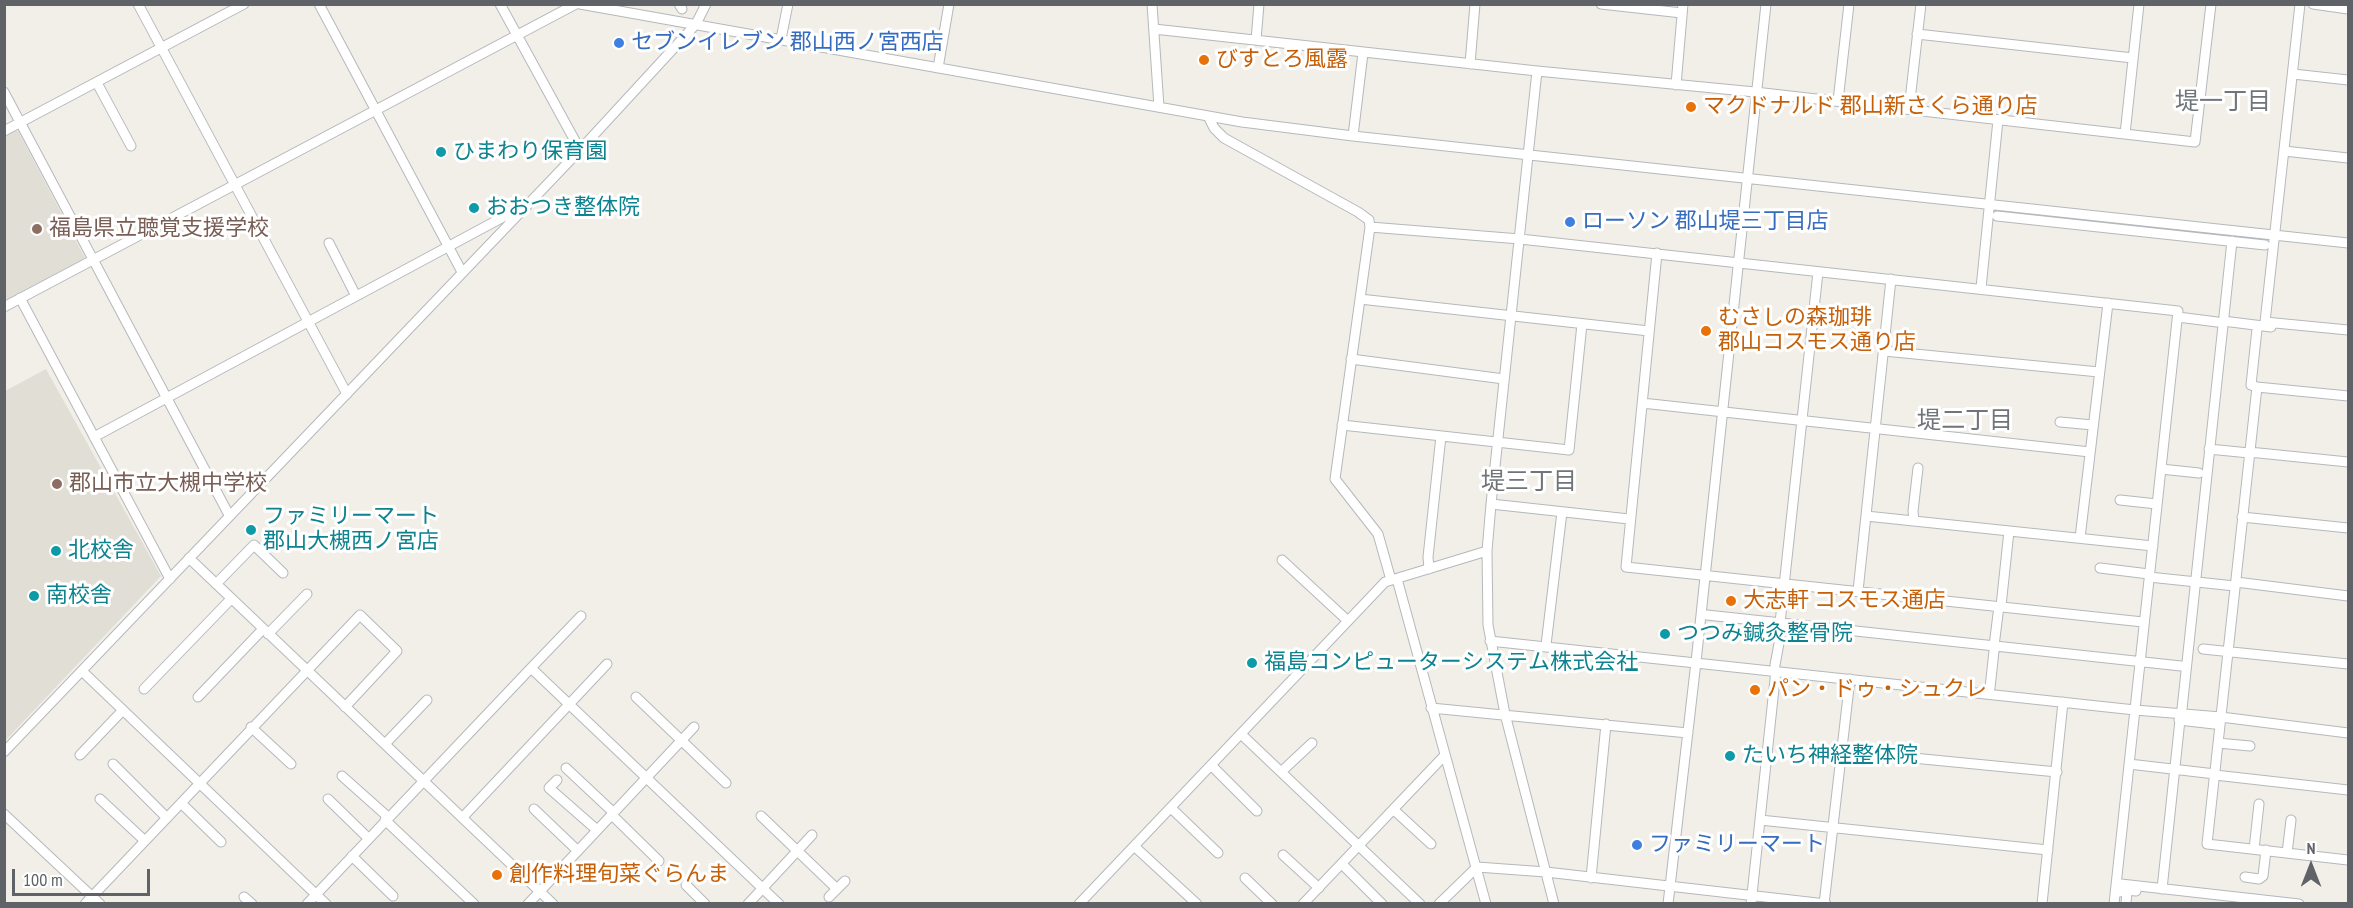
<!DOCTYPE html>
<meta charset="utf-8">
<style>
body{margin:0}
#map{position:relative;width:2353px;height:908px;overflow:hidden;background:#f1efe8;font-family:"PT Sans Narrow",sans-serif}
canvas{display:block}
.frame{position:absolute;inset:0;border:6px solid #5f6368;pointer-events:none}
.north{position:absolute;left:2281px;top:836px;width:60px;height:60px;-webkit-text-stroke:4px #fff;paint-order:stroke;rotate:0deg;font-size:16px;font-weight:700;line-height:24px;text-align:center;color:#5f6368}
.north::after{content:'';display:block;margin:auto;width:21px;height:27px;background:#5f6368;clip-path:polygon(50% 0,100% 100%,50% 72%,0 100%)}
.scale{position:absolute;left:12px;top:869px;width:138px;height:27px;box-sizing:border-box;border:3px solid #5f6368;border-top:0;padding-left:8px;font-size:18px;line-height:21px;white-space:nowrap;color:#5f6368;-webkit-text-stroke:4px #fff;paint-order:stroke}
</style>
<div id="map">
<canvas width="2353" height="908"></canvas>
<div class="frame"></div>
<div class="north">N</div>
<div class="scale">100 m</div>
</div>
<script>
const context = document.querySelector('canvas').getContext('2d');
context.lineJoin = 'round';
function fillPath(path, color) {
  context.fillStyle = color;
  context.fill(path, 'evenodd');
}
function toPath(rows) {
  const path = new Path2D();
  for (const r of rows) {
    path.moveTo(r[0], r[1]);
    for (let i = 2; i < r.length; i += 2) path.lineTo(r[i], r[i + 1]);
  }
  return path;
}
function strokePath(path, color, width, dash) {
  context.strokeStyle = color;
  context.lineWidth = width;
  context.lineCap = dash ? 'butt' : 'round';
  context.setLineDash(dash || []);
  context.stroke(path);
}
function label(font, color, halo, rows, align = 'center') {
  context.font = font + ' "PT Sans Narrow","Noto Sans JP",sans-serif';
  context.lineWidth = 6;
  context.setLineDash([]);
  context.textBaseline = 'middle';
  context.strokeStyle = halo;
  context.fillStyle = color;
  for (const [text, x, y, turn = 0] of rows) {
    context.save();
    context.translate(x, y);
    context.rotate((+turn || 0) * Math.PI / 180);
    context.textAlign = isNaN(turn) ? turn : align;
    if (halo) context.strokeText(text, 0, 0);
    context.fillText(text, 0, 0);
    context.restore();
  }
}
fillPath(toPath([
 [14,131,18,131,85,258,5,301,5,136],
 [46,369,161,576,5,741,5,391]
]), '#e1ded6');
const minor = toPath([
 [138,4,347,394],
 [319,4,462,272],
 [500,4,580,150],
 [580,4,1242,122,1353,136,2348,243],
 [679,4,682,9],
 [1152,4,1159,107],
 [1601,4,1682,13],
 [2300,4,2265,322,2348,330],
 [2313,4,2348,9],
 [1154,29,1537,71,1755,92,2195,142,2211,4],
 [1917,34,2133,58],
 [781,39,788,4],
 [1256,40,1259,4],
 [1470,64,1475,4],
 [938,68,949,4],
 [1537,71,1491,504,1487,551,1488,625,1505,714,1554,904],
 [2293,74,2348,80],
 [97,83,131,146],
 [1676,85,1683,4],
 [4,92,229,515],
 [1838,101,1849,4],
 [1909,109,1921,4],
 [1208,116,1214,128,1224,138,1358,212,1369,220,1370,227,1520,239,2178,311,2114,904],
 [4,131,244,4],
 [2125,134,2139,4],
 [1353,136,1363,53],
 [2284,151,2348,158],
 [1997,216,2265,245],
 [1370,227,1335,479,1378,534,1391,580],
 [329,243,356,296],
 [1657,253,1626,567,2143,622],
 [1981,288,1998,120],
 [20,298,170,579],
 [1360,299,1649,331],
 [4,307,576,4],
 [2178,317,2217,322],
 [2223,321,2271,327],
 [1884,351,2099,372],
 [1351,359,1504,379],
 [2257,387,2251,385,2257,329],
 [2348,396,2257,387,2207,844,2348,860],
 [1642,403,2090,452],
 [2060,422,2093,425],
 [1342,425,1569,450,1582,324],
 [94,437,520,208],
 [2209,449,2249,453],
 [2249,452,2348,462],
 [2161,469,2199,473],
 [2120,500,2157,504],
 [1491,504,1629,519],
 [1866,516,2153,546],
 [2242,517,2348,528],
 [1914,521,1913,511,1918,468],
 [2080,538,2108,303],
 [189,558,553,904],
 [1282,560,1348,621],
 [2100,568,2149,574],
 [1429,569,1428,557,1441,436],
 [2149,577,2235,586],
 [1397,579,1486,904],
 [2236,582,2348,596],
 [216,584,254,545,283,573],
 [1858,591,1891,279],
 [2001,606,2009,531],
 [1707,615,2181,666],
 [1780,623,1818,272],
 [268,634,307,594],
 [1490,641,2135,710,2221,717,2348,733],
 [1546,645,1562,512],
 [1994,646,1999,606],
 [2203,649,2348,664],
 [1775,665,1780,638,1779,628],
 [531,668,581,616],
 [82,671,326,904],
 [1990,688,1994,651],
 [144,689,231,599],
 [198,697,263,629],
 [636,697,726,783],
 [1431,708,1688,733],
 [2182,709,2232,241],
 [2179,720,2214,724],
 [251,727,291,764],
 [1241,734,1420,904],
 [2218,743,2250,746],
 [385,744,427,700],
 [1841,751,2057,772],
 [4,752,580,150,696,24,706,4],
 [80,755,123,710],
 [113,764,167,818],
 [2129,764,2215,774],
 [1211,765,1257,811],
 [566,768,614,813],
 [1281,772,1312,743],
 [2215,775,2348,790],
 [342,776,388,817],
 [557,780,549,788,597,830],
 [100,799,145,841],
 [328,799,368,838],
 [181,803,221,842],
 [1171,808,1218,853],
 [534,809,578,851],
 [1394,810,1431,844],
 [4,814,100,904],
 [612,815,659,861],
 [761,816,837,889],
 [463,817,607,664],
 [385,820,474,904],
 [1760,820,2048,850],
 [1134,846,1197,904],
 [2254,849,2259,804],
 [2287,853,2291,820],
 [1283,855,1319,888],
 [352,856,393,896],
 [1342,864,1382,904],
 [2245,877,2259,879,2263,876,2266,850],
 [1245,878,1272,904],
 [1591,878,1606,724],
 [686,885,705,904],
 [2162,889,2180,720],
 [2120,892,2121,884,2299,904],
 [244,897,252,904],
 [829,897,845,881],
 [85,904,360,615,397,651,345,707],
 [307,904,531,668,779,904],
 [528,904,694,727],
 [748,904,812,835],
 [1079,904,1385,582,1487,551],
 [1303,904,1445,755],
 [1439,904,1477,867,1546,872,1826,904],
 [1668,904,1696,662,1766,4],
 [1751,904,1776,670],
 [1824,904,1850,679],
 [2042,904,2063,702],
 [2126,904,2127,890,2136,891]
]);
strokePath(minor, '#b5b8bc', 11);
strokePath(minor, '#fff', 9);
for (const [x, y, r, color] of [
 [619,43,6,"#3f7fe0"],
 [1204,60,6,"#e8710a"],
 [1691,107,6,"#e8710a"],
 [441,152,6,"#0f9aa8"],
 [474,208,6,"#0f9aa8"],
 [1570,222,6,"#3f7fe0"],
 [37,229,6,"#8d6e63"],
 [1706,331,6,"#e8710a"],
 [57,484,6,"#8d6e63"],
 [251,530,6,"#0f9aa8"],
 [56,551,6,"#0f9aa8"],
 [34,596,6,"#0f9aa8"],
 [1731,601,6,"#e8710a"],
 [1665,634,6,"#0f9aa8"],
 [1252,663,6,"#0f9aa8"],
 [1755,690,6,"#e8710a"],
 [1730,756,6,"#0f9aa8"],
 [1637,845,6,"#3f7fe0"],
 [497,875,6,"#e8710a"]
]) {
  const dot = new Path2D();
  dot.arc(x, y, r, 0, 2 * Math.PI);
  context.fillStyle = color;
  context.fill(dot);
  strokePath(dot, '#fff', 2);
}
label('22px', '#366cbe', '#fff', [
 ["セブンイレブン 郡山西ノ宮西店",631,43],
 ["ローソン 郡山堤三丁目店",1582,222],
 ["ファミリーマート",1649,845]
], 'left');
label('22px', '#c56008', '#fff', [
 ["びすとろ風露",1216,60],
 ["マクドナルド 郡山新さくら通り店",1703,107],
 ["むさしの森珈琲",1718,318],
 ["郡山コスモス通り店",1718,343],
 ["大志軒 コスモス通店",1743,601],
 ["パン・ドゥ・シュクレ",1767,690],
 ["創作料理旬菜ぐらんま",509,875]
], 'left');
label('22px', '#0d838f', '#fff', [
 ["ひまわり保育園",453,152],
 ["おおつき整体院",486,208],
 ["ファミリーマート",263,517],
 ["郡山大槻西ノ宮店",263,542],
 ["北校舎",68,551],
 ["南校舎",46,596],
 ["つつみ鍼灸整骨院",1677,634],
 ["福島コンピューターシステム株式会社",1264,663],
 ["たいち神経整体院",1742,756]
], 'left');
label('22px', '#785e54', '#fff', [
 ["福島県立聴覚支援学校",49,229],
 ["郡山市立大槻中学校",69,484]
], 'left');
label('24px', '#70757a', '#fff', [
 ["堤一丁目",2223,102],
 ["堤二丁目",1965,421],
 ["堤三丁目",1529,482]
]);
</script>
